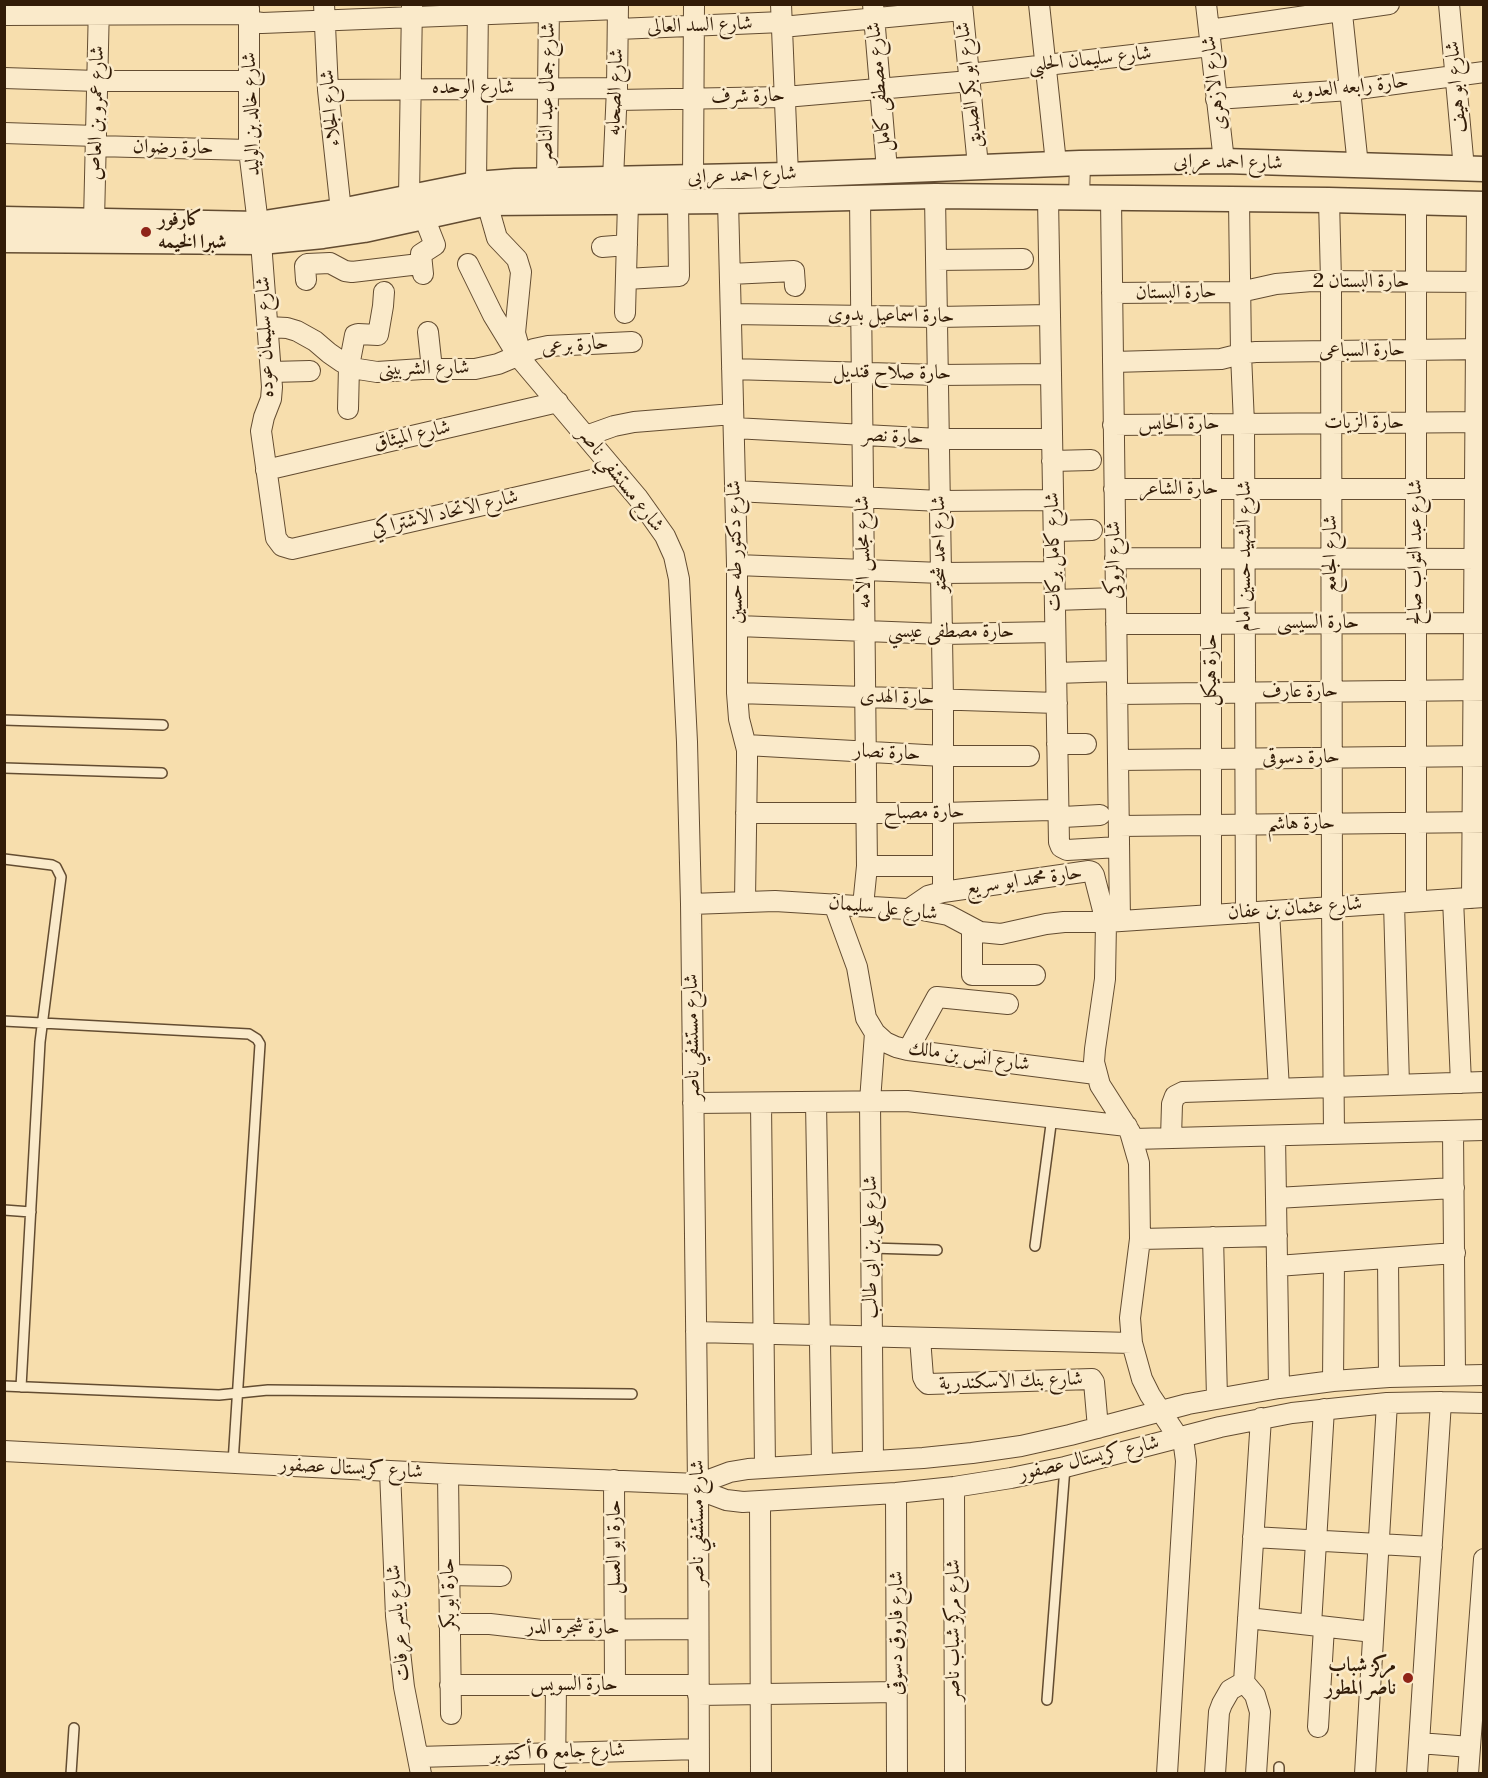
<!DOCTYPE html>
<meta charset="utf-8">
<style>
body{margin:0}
#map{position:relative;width:1488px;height:1778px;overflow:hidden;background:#f7dead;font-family:"Libre Bodoni",serif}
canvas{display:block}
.frame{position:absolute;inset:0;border:6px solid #321c08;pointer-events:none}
</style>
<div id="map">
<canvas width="1488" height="1778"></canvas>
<div class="frame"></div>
</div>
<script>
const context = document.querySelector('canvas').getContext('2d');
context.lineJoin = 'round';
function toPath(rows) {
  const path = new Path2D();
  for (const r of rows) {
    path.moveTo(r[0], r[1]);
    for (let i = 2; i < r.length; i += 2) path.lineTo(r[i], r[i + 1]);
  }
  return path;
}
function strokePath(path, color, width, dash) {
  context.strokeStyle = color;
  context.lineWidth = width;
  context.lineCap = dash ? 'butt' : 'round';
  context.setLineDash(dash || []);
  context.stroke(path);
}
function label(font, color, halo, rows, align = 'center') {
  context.font = font + ' "Libre Bodoni",Amiri,serif';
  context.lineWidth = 5;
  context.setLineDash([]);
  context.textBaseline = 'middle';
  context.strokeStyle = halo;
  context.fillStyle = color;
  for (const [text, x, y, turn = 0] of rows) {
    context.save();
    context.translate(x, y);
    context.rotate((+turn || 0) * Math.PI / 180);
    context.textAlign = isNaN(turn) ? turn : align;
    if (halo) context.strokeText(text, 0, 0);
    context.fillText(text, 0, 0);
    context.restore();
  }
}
const service = toPath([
 [4,720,163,725],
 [4,768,162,773],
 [4,859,52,865,56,867,61,877,40,1042,21,1387],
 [4,1021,249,1034,257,1039,260,1044,233,1463],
 [4,1210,31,1212],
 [1035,1246,1052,1117],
 [871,1248,937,1250],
 [4,1386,219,1395,268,1390,632,1394],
 [1047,1700,1065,1467],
 [71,1774,74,1728],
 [1279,1774,1279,1767]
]);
const minor = toPath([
 [324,4,328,90,341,211],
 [781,4,788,175],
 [873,4,887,170],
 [962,4,978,166],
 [1039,4,1056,163],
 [1206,4,1224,161],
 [1341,4,1358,166],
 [1449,4,1464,169],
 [249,8,249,150,258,224],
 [4,15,238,14,244,15,255,22,262,23,618,9],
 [782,27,962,10],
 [618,29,782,22],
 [1209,30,1389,4],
 [969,74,1210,46],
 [4,78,97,81,250,81],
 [328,90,617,88],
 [1216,99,1350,90,1484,72],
 [617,100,785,97,970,81],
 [4,133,96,136],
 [96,146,249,150],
 [693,177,694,4],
 [613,179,617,88,618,4],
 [547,181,549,4],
 [476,184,478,4],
 [935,196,943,700,943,892],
 [409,198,412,4],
 [860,198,867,866,863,906],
 [1048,198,1059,842,1061,847,1067,850,1119,847],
 [1079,198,1080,163],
 [1111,199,1120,921],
 [1239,200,1241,354,1244,424,1246,913],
 [1329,200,1331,281,1332,907,1334,1134],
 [728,201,737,565,737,693,739,719,747,750,747,761,745,901],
 [1416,202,1416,901],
 [487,203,497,238,517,259,521,272,515,333,520,351],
 [94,221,99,4],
 [261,242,272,387,271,399,264,417,261,431,276,538,282,546,292,549,618,474],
 [602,247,627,245],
 [936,260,1023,259],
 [468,264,493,315,518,356,638,498,665,536,674,556,679,579,687,742,691,904,698,1484,699,1774],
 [423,274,421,254,435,245,424,217],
 [730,274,794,271,795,286],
 [626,279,679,276,678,202],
 [306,280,305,266,307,264,330,263,345,271,352,272,411,265],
 [1112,293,1240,292,1276,284,1312,281,1484,282],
 [625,313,628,202],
 [731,314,937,317,1050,315],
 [268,327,287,328,297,331,315,341,329,353,342,362,358,369,377,372,422,369,475,369,498,364,534,349,548,346,632,342],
 [428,332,432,369],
 [1113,362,1221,359,1245,353,1256,352,1484,349],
 [732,369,938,375,1051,374],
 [271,372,310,371],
 [348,409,349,366,355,335,358,334,378,335,383,306,384,292],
 [1113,425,1484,422],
 [734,428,939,439,1052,439],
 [586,436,614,426,634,422,733,414],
 [1052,461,1091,460],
 [266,470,558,402],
 [1114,489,1484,489],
 [735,491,940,501,1053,500],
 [1054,531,1092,530],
 [1115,558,1484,559],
 [737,565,941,573,1054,572],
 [1055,600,1116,598],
 [1116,624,1484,623],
 [738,626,942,634,1055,632],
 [1056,673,1117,671],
 [737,693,1057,703],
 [1117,694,1484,690],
 [1057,744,1086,744],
 [746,745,943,756,1029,756],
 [1118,760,1484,756],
 [746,813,943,813,1051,810,1063,817,1100,815],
 [1119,826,1484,822],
 [867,866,943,866],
 [1472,898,1477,204],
 [1453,899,1461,1083],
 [1394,903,1399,1085],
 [691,904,775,901,922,910,948,915,980,932,1001,934,1046,924,1064,922,1106,922,1484,897],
 [834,904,857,967,866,1018,875,1033,885,1042,896,1047,908,1050,1096,1074],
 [909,909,928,896,943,892,1089,871,1092,872,1094,875,1106,922,1105,979,1095,1049,1094,1062,1100,1085,1130,1132,1139,1163,1140,1239,1130,1318,1132,1343,1142,1379,1150,1395,1184,1446,1186,1461,1167,1774],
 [1269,911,1279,1089],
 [1211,915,1211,424],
 [972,929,972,975,1035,975],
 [908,1050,937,997,1008,1004],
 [816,1102,822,1464],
 [693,1103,907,1101,1127,1126],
 [761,1103,765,1468],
 [1453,1131,1455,1374],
 [1275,1136,1279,1388],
 [1171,1138,1172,1104,1175,1096,1183,1092,1484,1082],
 [1133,1139,1484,1130],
 [1276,1198,1454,1188],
 [1213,1237,1217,1398],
 [1140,1239,1277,1236],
 [1388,1258,1389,1377],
 [1277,1266,1455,1253],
 [696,1332,1132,1343],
 [920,1338,923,1377,925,1381,928,1384,1092,1379,1094,1382,1098,1428],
 [1333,1381,1334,1262],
 [4,1451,448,1474,698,1484,730,1472,748,1469,923,1458,972,1453,1021,1446,1070,1435,1188,1404,1279,1388,1333,1381,1389,1377,1484,1375],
 [873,1460,870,1101,875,1033],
 [390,1471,396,1616,404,1687,421,1774],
 [448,1474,451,1714],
 [614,1480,615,1685],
 [698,1484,710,1494,726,1500,743,1502,896,1493,954,1487,1011,1478,1065,1467,1220,1427,1292,1413,1387,1403,1441,1402,1484,1403],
 [954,1487,955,1774],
 [896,1493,897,1774],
 [760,1502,761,1774],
 [1253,1537,1432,1547],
 [448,1575,501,1576],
 [1248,1618,1373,1632],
 [449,1624,490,1624,542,1630,698,1629],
 [1311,1625,1324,1409],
 [450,1685,698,1685],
 [698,1695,897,1692],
 [1318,1727,1324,1627],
 [1419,1743,1470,1747],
 [418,1757,699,1749],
 [555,1774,556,1686],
 [1215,1774,1219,1712,1222,1704,1230,1690,1244,1682],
 [1256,1774,1260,1712,1255,1695,1244,1682,1261,1418],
 [1365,1774,1387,1403],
 [1417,1774,1441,1402],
 [1468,1774,1484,1559]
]);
const tertiary = toPath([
 [4,219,258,224,341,211,476,184,515,181,788,175,1080,163,1224,161,1484,169],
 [4,240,261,242,323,236,364,230,487,203,728,201,935,196,1329,200,1484,204]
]);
strokePath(service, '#634c31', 12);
strokePath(minor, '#634c31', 22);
strokePath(tertiary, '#634c31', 27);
strokePath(service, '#faeaca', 9);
strokePath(minor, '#faeaca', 20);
strokePath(tertiary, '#faeaca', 24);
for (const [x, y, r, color] of [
 [146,232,6,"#8f2418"],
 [1408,1678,6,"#8f2418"]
]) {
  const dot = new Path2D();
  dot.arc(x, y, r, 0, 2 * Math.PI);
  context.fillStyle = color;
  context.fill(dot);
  strokePath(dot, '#faeaca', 2);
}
label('20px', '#321c08', '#faeaca', [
 ["شارع السد العالى",700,26,-2],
 ["شارع سليمان الحلبى",1090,60,-6],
 ["شارع الازهرى",1215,83,-97],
 ["شارع ابو بكر الصديق",970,85,-96],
 ["شارع مصطفى كامل",880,87,-95],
 ["شارع ابو هيف",1457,87,-95],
 ["شارع الوحده",473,88],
 ["حارة رابعه العدويه",1350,88,-6],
 ["شارع الصحابه",616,92,-88],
 ["شارع جمال عبد الناصر",548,93,-89],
 ["حارة شرف",748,97,-2],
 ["شارع الجلاء",331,108,-95],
 ["شارع عمرو بن العاص",97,113,-89],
 ["شارع خالد بن الوليد",252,114,-92],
 ["حارة رضوان",173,148,1],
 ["شارع احمد عرابى",1228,163,1],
 ["شارع احمد عرابى",742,176,-2],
 ["حارة البستان 2",1361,282],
 ["حارة البستان",1176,293,-1],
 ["حارة اسماعيل بدوى",891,316,1],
 ["شارع سليمان عوده",266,337,-92],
 ["حارة برعى",575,346,-5],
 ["حارة السباعى",1362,351,-1],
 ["شارع الشربينى",424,369,-1],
 ["حارة صلاح قنديل",892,373,1],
 ["حارة الزيات",1364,423],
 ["حارة الحايس",1179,424],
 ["شارع الميثاق",412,436,-13],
 ["حارة نصر",893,437,3],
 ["شارع مستشفي ناصر",620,480,52],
 ["حارة الشاعر",1179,489],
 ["شارع الاتحاد الاشتراكي",445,514,-13],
 ["شارع احمد شحتو",940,544,-91],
 ["شارع دكتور طه حسين",736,552,-91],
 ["شارع مجلس الامه",864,552,-91],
 ["شارع كامل بركات",1054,552,-91],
 ["شارع عبد التواب صالح",1416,552,-90],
 ["شارع الجامع",1331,554,-90],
 ["شارع الشهيد حسين امام",1245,556,-90],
 ["شارع الروكى",1115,560,-91],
 ["حارة السيسى",1318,623],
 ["حارة مصطفى عيسي",951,632],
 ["حارة هيكل",1211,670,-90],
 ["حارة عارف",1300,692,-1],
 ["حارة الهدى",897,698,2],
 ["حارة نصار",887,753,3],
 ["حارة دسوقى",1301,758,-1],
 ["حارة مصباح",924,813,-1],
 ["حارة هاشم",1301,824,-1],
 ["حارة محمد ابو سريع",1024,881,-8],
 ["شارع على سليمان",883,909,6],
 ["شارع عثمان بن عفان",1295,909,-4],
 ["شارع مستشفي ناصر",693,1037,-91],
 ["شارع انس بن مالك",969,1057,8],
 ["شارع على بن ابى طالب",871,1247,-90],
 ["شارع بنك الاسكندرية",1011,1382,-2],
 ["شارع كريستال عصفور",1089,1459,-13],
 ["شارع كريستال عصفور",351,1469,3],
 ["شارع مستشفي ناصر",698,1523,-90],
 ["حارة ابو العسل",615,1547,-90],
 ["حارة ابو بكر",449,1594,-91],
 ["شارع ياسر عرفات",399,1623,-95],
 ["حارة شجره الدر",573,1628,1],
 ["شارع مركز شباب ناصر",954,1630,-90],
 ["شارع فاروق دسوقى",897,1633,-90],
 ["حارة السويس",574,1685],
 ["شارع جامع 6 أكتوبر",558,1753,-2]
]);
label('bold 20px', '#321c08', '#faeaca', [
 ["كارفور",158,220],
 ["شبرا الخيمه",158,243],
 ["مركز شباب",1396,1666,"right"],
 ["ناصر المطور",1396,1689,"right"]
], 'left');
</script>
